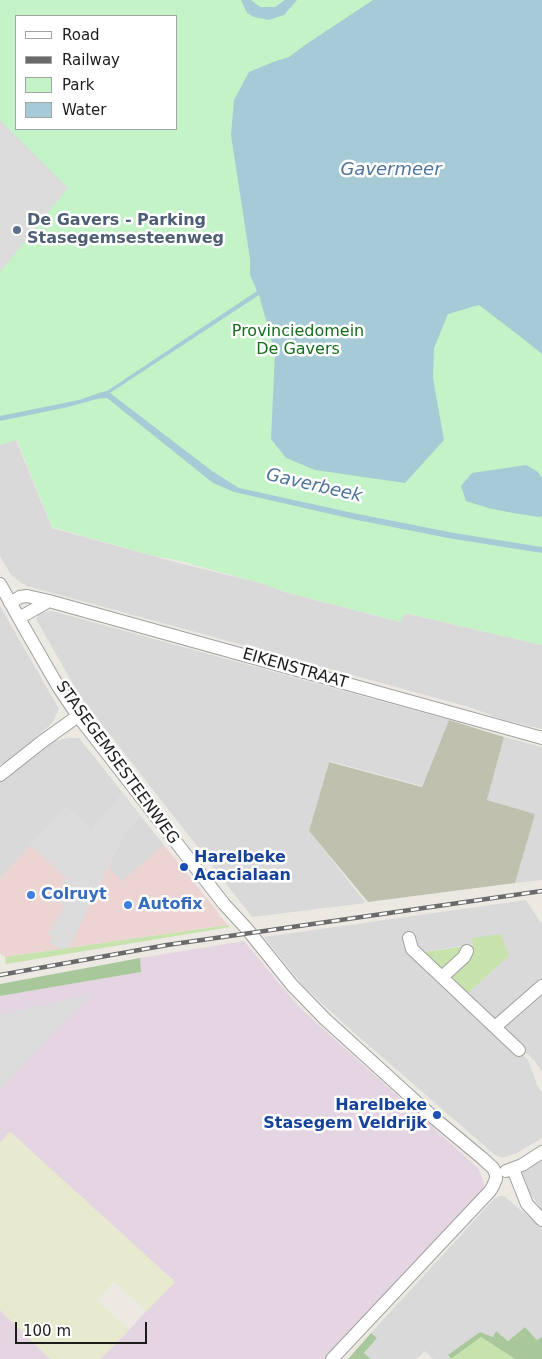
<!DOCTYPE html>
<style>
body{margin:0}
#map{position:relative;width:542px;height:1359px;overflow:hidden;background:#ece9e3;font-family:"DejaVu Sans",sans-serif}
canvas{display:block}
.legend{position:absolute;left:15px;top:15px;width:162px;height:115px;box-sizing:border-box;background:#fff;border:1px solid #a4a4a4;margin:0;padding:6px 9px;list-style:none;font-size:15px;color:#1c1c1c}
.legend li{display:flex;align-items:center;gap:10px;height:25px}
.legend b{width:25px;border:1px solid #a4a4a4}
.scale{position:absolute;left:15px;top:1322px;width:132px;height:22px;box-sizing:border-box;border:2px solid #1c1c1c;border-top:0;padding-left:6px;font-size:15px;line-height:18px;white-space:nowrap;color:#1c1c1c;-webkit-text-stroke:4px #fff;paint-order:stroke}
</style>
<div id="map">
<canvas width="542" height="1359"></canvas>
<ul class="legend">
<li><b style="height:6px;background:#fff"></b>Road</li>
<li><b style="height:6px;background:#6a6a6a"></b>Railway</li>
<li><b style="height:14px;background:#c3f3c7"></b>Park</li>
<li><b style="height:14px;background:#a7cbd6"></b>Water</li>
</ul>
<div class="scale">100 m</div>
</div>
<script>
const context = document.querySelector('canvas').getContext('2d');
context.lineJoin = 'round';
function fillPath(path, color) {
  context.fillStyle = color;
  context.fill(path, 'evenodd');
}
function toPath(rows) {
  const path = new Path2D();
  for (const r of rows) {
    path.moveTo(r[0], r[1]);
    for (let i = 2; i < r.length; i += 2) path.lineTo(r[i], r[i + 1]);
  }
  return path;
}
function strokePath(path, color, width, dash) {
  context.strokeStyle = color;
  context.lineWidth = width;
  context.lineCap = dash ? 'butt' : 'round';
  context.setLineDash(dash || []);
  context.stroke(path);
}
function label(font, color, halo, rows, align = 'center') {
  context.font = font + ' "DejaVu Sans",sans-serif';
  context.lineWidth = 5;
  context.setLineDash([]);
  context.textBaseline = 'middle';
  context.strokeStyle = halo;
  context.fillStyle = color;
  for (const [text, x, y, turn = 0] of rows) {
    context.save();
    context.translate(x, y);
    context.rotate((+turn || 0) * Math.PI / 180);
    context.textAlign = isNaN(turn) ? turn : align;
    if (halo) context.strokeText(text, 0, 0);
    context.fillText(text, 0, 0);
    context.restore();
  }
}
fillPath(toPath([
 [16,440,52,528,175,562,264,584,285,592,400,622,404,613,542,645,542,729,504,720,469,707,27,586,20,582,11,575,0,556,0,445],
 [0,606,59,709,52,723,9,762,2,764,0,764],
 [52,611,449,720,422,786,329,761,309,831,366,903,252,917,80,696,36,619,40,613],
 [504,737,542,747,542,880,515,883,534,814,487,800],
 [68,738,79,738,123,793,91,830,66,807,0,879,0,782,44,747,55,741],
 [140,815,164,845,122,882,108,868,124,833],
 [526,900,540,922,542,922,542,981,498,1020,493,1020,465,995,509,956,472,938,474,944,424,952,419,951,461,999,528,1060,537,1085,542,1093,542,1138,517,1153,502,1158,495,1155,351,1030,304,987,264,937],
 [542,990,542,1072,534,1060,506,1034,503,1026],
 [542,1160,542,1210,521,1181,519,1177,522,1173],
 [499,1196,504,1196,542,1228,542,1337,537,1340,525,1327,508,1341,496,1331,493,1337,480,1332,448,1356,451,1359,433,1359,425,1351,419,1357,415,1359,371,1359,364,1353,377,1338,371,1333,494,1199]
]), '#dad9d9');
fillPath(toPath([
 [123,793,140,815,124,833,108,868,122,881,164,845,228,925,5,957,0,953,0,879,66,806,91,829]
]), '#ecd4d3');
fillPath(toPath([
 [244,941,299,1007,478,1168,484,1182,483,1192,326,1359,100,1359,129,1330,174,1281,10,1132,0,1143,0,996,140,972,140,958],
 [0,1310,50,1359,0,1359]
]), '#e5d5e2');
fillPath(toPath([
 [449,720,504,737,487,800,535,814,515,883,368,902,309,831,329,762,422,787]
]), '#c0c0af');
fillPath(toPath([
 [10,1132,175,1282,147,1311,114,1282,97,1300,129,1330,100,1359,50,1359,0,1310,0,1143]
]), '#e8eacf');
fillPath(toPath([
 [228,925,230,927,6,964,5,957],
 [501,934,509,956,461,999,419,951,424,952,473,945,472,938],
 [481,1337,515,1359,451,1359]
]), '#c7e2ad');
fillPath(toPath([
 [140,958,141,972,0,996,0,984],
 [525,1327,537,1340,542,1337,542,1359,515,1359,481,1337,451,1359,448,1355,480,1332,493,1337,496,1331,508,1341],
 [371,1333,377,1338,364,1353,371,1359,348,1359]
]), '#a8c89b');
fillPath(toPath([
 [0,0,542,0,542,645,405,613,401,622,285,592,264,584,176,560,150,555,52,527,17,440,0,445],
 [16,16,176,16,176,129,16,129]
]), '#c3f3c7');
fillPath(toPath([
 [0,120,68,188,0,272],
 [123,793,140,815,124,833,69,948,60,949,49,943,53,937,48,934,64,906,58,900,68,889,61,883,66,878,30,845,66,806,91,829],
 [91,994,0,1089,0,1014]
]), '#dcdcdc');
fillPath(toPath([
 [241,0,251,0,260,7,275,7,285,0,297,0,284,15,269,20,254,17,247,13],
 [373,0,542,0,542,354,526,341,479,305,448,314,434,348,433,378,444,440,405,483,315,470,286,458,271,439,275,353,259,295,110,393,212,471,239,488,353,513,454,533,542,547,542,553,448,538,357,520,234,492,213,483,107,398,97,399,68,407,0,421,0,416,79,400,102,392,107,391,257,291,250,275,250,259,231,135,234,100,249,72,273,62,289,57,305,45],
 [526,465,538,472,542,478,542,516,539,517,513,513,488,508,466,501,461,486,472,473]
]), '#a7cbd6');
const minor = toPath([
 [0,584,25,629,59,688,78,716,224,904,247,929,292,985,325,1019,434,1118,482,1158,493,1168,496,1174],
 [10,603,20,597,27,596,49,601,542,738],
 [19,618,49,601],
 [0,775,43,741,78,716],
 [409,938,412,949,519,1050],
 [442,977,464,957,467,951],
 [495,1027,542,986],
 [513,1169,527,1204,542,1220],
 [506,1171,522,1165,542,1152],
 [332,1359,490,1191,493,1186,496,1179,496,1174]
]);
strokePath(minor, '#a0a0a0', 14);
strokePath(minor, '#fff', 12);
const rail = toPath([
 [0,975,167,945,542,891]
]);
strokePath(rail, '#6a6a6a', 4.5);
strokePath(rail, '#fff', 2.5, [8]);
for (const [x, y, r, color] of [
 [17,230,5,"#5c6f8a"],
 [184,867,5,"#1a4fb4"],
 [31,895,5,"#3f7fe0"],
 [128,905,5,"#3f7fe0"],
 [437,1115,5,"#1a4fb4"]
]) {
  const dot = new Path2D();
  dot.arc(x, y, r, 0, 2 * Math.PI);
  context.fillStyle = color;
  context.fill(dot);
  strokePath(dot, '#fff', 2);
}
label('bold 16px', '#4e5e75', '#fff', [
 ["De Gavers - Parking",27,221],
 ["Stasegemsesteenweg",27,239]
], 'left');
label('16px', '#166e1d', '#fff', [
 ["Provinciedomein",298,332],
 ["De Gavers",298,350]
]);
label('16px', '#1c1c1c', '#fff', [
 ["EIKENSTRAAT",295,669,16],
 ["STASEGEMSESTEENWEG",117,763,54]
]);
label('bold 16px', '#164399', '#fff', [
 ["Harelbeke",194,858],
 ["Acacialaan",194,876],
 ["Harelbeke",427,1106,"right"],
 ["Stasegem Veldrijk",427,1124,"right"]
], 'left');
label('bold 16px', '#366cbe', '#fff', [
 ["Colruyt",41,895],
 ["Autofix",138,905]
], 'left');
label('italic 18px', '#50759b', '#fff', [
 ["Gavermeer",391,170],
 ["Gaverbeek",314,486,13]
]);
</script>
